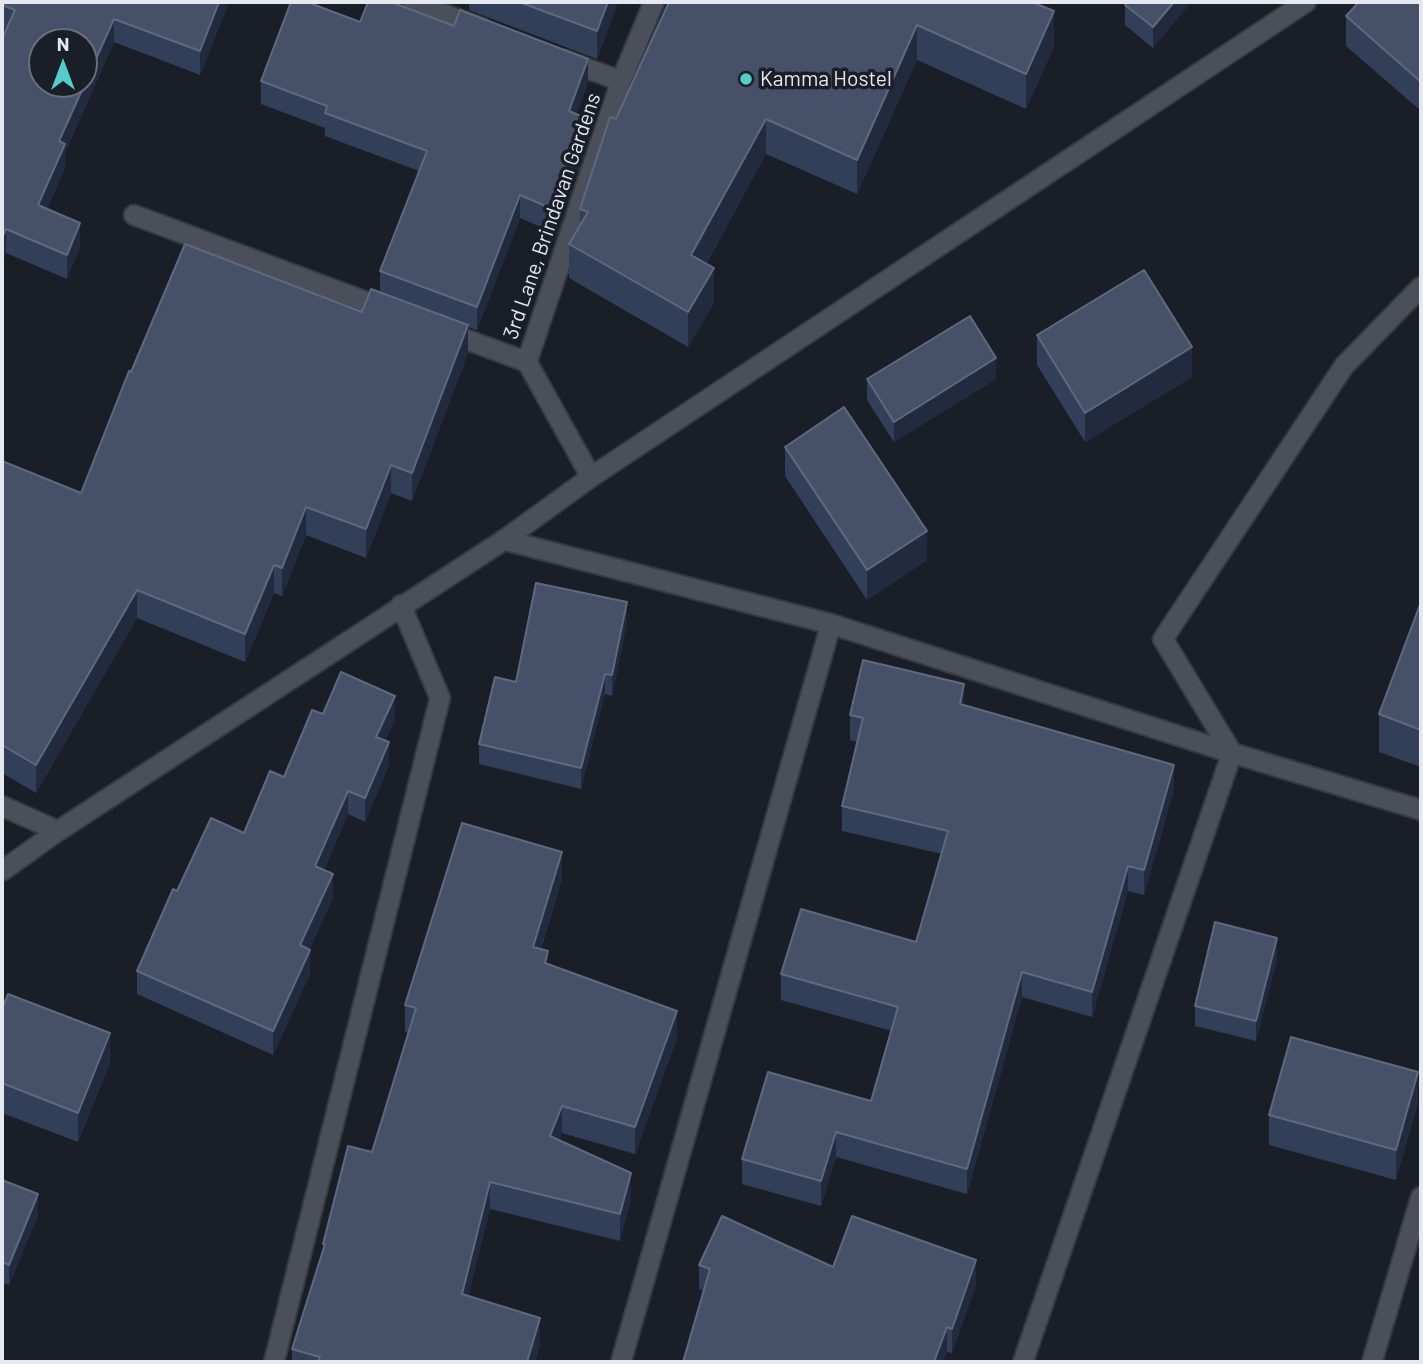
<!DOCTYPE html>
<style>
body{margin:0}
#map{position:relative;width:1423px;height:1364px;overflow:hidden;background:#1a1e26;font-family:Barlow,sans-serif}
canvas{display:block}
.frame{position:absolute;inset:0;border:4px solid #e5e8ee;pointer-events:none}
.north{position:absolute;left:28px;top:28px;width:70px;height:70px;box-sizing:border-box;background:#1a1e26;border:2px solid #6b6f76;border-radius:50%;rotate:0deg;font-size:19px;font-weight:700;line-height:28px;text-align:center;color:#e5e8ee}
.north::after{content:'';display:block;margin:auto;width:24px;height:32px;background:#53cdcb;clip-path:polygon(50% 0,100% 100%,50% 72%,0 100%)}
</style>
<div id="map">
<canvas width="1423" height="1364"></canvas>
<div class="frame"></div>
<div class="north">N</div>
</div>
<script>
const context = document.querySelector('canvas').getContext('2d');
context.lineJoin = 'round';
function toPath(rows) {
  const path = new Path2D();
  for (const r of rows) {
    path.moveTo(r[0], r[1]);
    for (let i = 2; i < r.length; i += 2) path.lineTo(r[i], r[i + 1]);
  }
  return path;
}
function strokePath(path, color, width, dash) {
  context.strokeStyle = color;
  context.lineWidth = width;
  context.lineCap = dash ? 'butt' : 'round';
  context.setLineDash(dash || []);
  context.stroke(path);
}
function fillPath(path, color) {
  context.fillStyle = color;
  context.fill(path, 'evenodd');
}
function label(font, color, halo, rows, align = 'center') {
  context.font = font + ' Barlow,sans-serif';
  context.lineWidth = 7;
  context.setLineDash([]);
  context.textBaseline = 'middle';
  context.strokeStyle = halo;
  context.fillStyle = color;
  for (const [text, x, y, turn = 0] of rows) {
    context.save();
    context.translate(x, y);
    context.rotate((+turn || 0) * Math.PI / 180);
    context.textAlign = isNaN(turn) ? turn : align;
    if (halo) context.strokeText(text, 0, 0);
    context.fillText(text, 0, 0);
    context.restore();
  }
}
const minor = toPath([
 [413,2,481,28],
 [564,60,621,81],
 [134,215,388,310],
 [446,332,527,362],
 [591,477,527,362,621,81,654,2],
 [504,540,831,624,1232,753,1421,810],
 [2,806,58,831],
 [274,1362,440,698,401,605],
 [621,1362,831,624],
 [1023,1362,1232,753,1163,639,1344,366,1421,287],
 [1372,1362,1421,1197]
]);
const tertiary = toPath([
 [2,871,58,831,504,540,591,477,1306,2]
]);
strokePath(minor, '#363940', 23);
strokePath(tertiary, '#363940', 23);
strokePath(minor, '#4a4f59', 19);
strokePath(tertiary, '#4a4f59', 19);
fillPath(toPath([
 [2,2,229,2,200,75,114,42,65,153,65,168,47,209,80,247,67,279,6,253,2,262,2,39,6,30,2,28],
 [469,2,618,2,597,59,469,10],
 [669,2,1032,2,1054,46,1026,109,917,60,857,194,766,154,706,264,714,303,688,347,569,278,569,244,580,226,580,209,616,119],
 [1127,2,1191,2,1153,48,1125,25,1125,5],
 [1421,2,1421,111,1346,46,1346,16],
 [360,22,588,82,576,115,588,142,557,234,520,218,477,330,468,327,468,353,412,501,391,493,366,558,306,535,282,596,274,593,245,662,137,618,36,793,2,773,2,461,81,493,131,372,362,312,380,292,380,271,419,171,325,136,325,128,261,104,261,81],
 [1037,335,1192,377,1085,442,1037,365],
 [867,379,996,379,894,442,867,400],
 [785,447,927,560,867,600,785,476],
 [1421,602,1421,767,1379,752,1379,714],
 [627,623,612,696,605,694,581,789,479,764,479,744,516,682],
 [964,705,1174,790,1144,895,1128,891,1092,1017,1022,997,967,1194,836,1157,821,1206,742,1184,742,1159,871,1101,892,1031,781,1000,781,974,916,942,942,854,842,831,842,806,858,742,850,740,850,715],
 [323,714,395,720,385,740,389,765,365,822,348,814,324,870,333,898,309,950,310,974,273,1055,137,994,137,971,177,891,244,833,284,777],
 [562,879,541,949,548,965,677,1038,635,1154,562,1133,559,1140,631,1199,620,1241,490,1209,468,1296,540,1344,535,1362,292,1362,292,1349,323,1251,323,1244,372,1152,409,1033,405,1032,405,1005],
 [1277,959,1256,1041,1195,1026,1195,1006],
 [2,1009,110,1063,78,1142,2,1113],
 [1418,1102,1396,1180,1269,1145,1269,1115],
 [2,1180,38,1215,9,1285,3,1283,2,1286],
 [699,1265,833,1267,976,1285,952,1353,704,1291,699,1289]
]), '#323f59');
fillPath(toPath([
 [219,2,229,2,200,75,200,51],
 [608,2,618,2,597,59,597,31],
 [1174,2,1191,2,1153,48,1153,27],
 [1054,11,1054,46,1026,109,1026,74],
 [114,19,114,42,65,153,65,168,38,229,38,205,59,141],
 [917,25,917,60,857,194,857,160],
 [588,59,588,82,569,134,569,111],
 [588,119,588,142,557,234,557,211],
 [766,119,766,154,691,290,691,255],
 [520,195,520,218,477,330,477,307],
 [80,223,80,247,67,279,67,255],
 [6,229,6,253,2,262,2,238],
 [714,268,714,303,688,347,688,312],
 [468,325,468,353,412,501,412,473],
 [1192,347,1192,377,1085,442,1085,413],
 [996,358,996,379,894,442,894,422],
 [391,465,391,493,366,558,366,529],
 [306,507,306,535,282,596,282,568],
 [927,531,927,560,867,600,867,570],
 [274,565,274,593,245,662,245,634],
 [137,590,137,618,36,793,36,765],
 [627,602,627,623,612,696,612,675],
 [605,674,605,694,581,789,581,768],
 [964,684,964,709,960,704],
 [395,696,395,720,376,760,376,737],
 [389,742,389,765,365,822,365,798],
 [1174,765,1174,790,1144,895,1144,870],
 [348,791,348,814,315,890,315,866],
 [562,852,562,879,533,973,533,947],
 [1128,866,1128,891,1092,1017,1092,992],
 [333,874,333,898,300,969,300,945],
 [1277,938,1277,959,1256,1041,1256,1021],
 [310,950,310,974,273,1055,273,1031],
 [548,951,548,978,545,963],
 [1022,972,1022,997,967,1194,967,1169],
 [677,1011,677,1038,635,1154,635,1127],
 [110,1033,110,1063,78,1142,78,1113],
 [1418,1072,1418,1102,1396,1180,1396,1150],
 [562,1106,562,1133,550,1163,550,1136],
 [836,1132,836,1157,821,1206,821,1181],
 [631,1173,631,1199,620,1241,620,1214],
 [490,1182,490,1209,462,1320,462,1294],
 [38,1194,38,1215,9,1285,9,1265],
 [976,1260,976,1285,952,1353,952,1329],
 [3,1262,3,1283,2,1286,2,1266],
 [540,1318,540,1344,535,1362,527,1362],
 [947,1327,947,1351,943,1362,934,1362]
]), '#212a3e');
const building = toPath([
 [2,2,219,2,200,51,114,19,59,141,65,144,38,205,80,223,67,255,6,229,2,238,2,39,15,10,2,5,2,2],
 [42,42,84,42,84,84,42,84,42,42],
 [291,2,307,2,360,22,368,2,391,2,454,26,460,10,588,59,569,111,588,119,557,211,520,195,477,307,380,271,427,151,325,113,327,106,261,81,291,2],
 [519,2,608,2,597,31,519,2],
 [669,2,1032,2,1054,11,1026,74,917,25,857,160,766,119,691,255,714,268,688,312,569,244,588,212,580,209,610,117,616,119,669,2],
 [1127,2,1174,2,1153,27,1125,5,1127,2],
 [1359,2,1421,2,1421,82,1346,16,1359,2],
 [185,244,362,312,371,289,468,325,412,473,391,465,366,529,306,507,282,568,274,565,245,634,137,590,36,765,2,745,2,461,81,493,129,371,131,372,185,244],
 [1144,270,1192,347,1085,413,1037,335,1144,270],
 [970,316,996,358,894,422,867,379,970,316],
 [844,407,927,531,867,570,785,447,844,407],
 [536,583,627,602,612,675,605,674,581,768,479,744,495,677,516,682,536,583],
 [1421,602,1421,730,1379,714,1421,602],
 [863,660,964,684,960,704,1174,765,1144,870,1128,866,1092,992,1022,972,967,1169,836,1132,821,1181,742,1159,768,1072,871,1101,898,1007,781,974,801,909,916,942,948,831,842,806,863,718,850,715,863,660],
 [341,672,395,696,376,737,389,742,365,798,348,791,315,866,333,874,300,945,310,950,273,1031,137,971,173,889,177,891,211,818,244,833,270,771,284,777,312,710,323,714,341,672],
 [462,823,562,852,533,947,548,951,545,963,677,1011,635,1127,562,1106,550,1136,631,1173,620,1214,490,1182,462,1294,540,1318,527,1362,318,1362,320,1357,292,1349,325,1244,323,1244,348,1146,372,1152,416,1008,405,1005,462,823],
 [1215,922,1277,938,1256,1021,1195,1006,1215,922],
 [8,994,110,1033,78,1113,2,1083,2,1009,8,994],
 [1291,1037,1418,1072,1396,1150,1269,1115,1291,1037],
 [2,1180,38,1194,9,1265,3,1262,2,1266,2,1180],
 [722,1216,833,1267,852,1216,976,1260,952,1329,947,1327,934,1362,683,1362,710,1269,699,1265,722,1216]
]);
fillPath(building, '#465169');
strokePath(building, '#5f697e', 2);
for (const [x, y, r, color] of [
 [746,79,7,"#53cdcb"]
]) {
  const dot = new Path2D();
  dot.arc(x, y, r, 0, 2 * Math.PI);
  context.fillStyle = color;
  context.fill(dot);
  strokePath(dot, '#1a1e26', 2.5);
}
label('21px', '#e5e8ee', '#1a1e26', [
 ["Kamma Hostel",760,79]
], 'left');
label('21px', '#e5e8ee', '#1a1e26', [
 ["3rd Lane, Brindavan Gardens",552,216,-71]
]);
</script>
